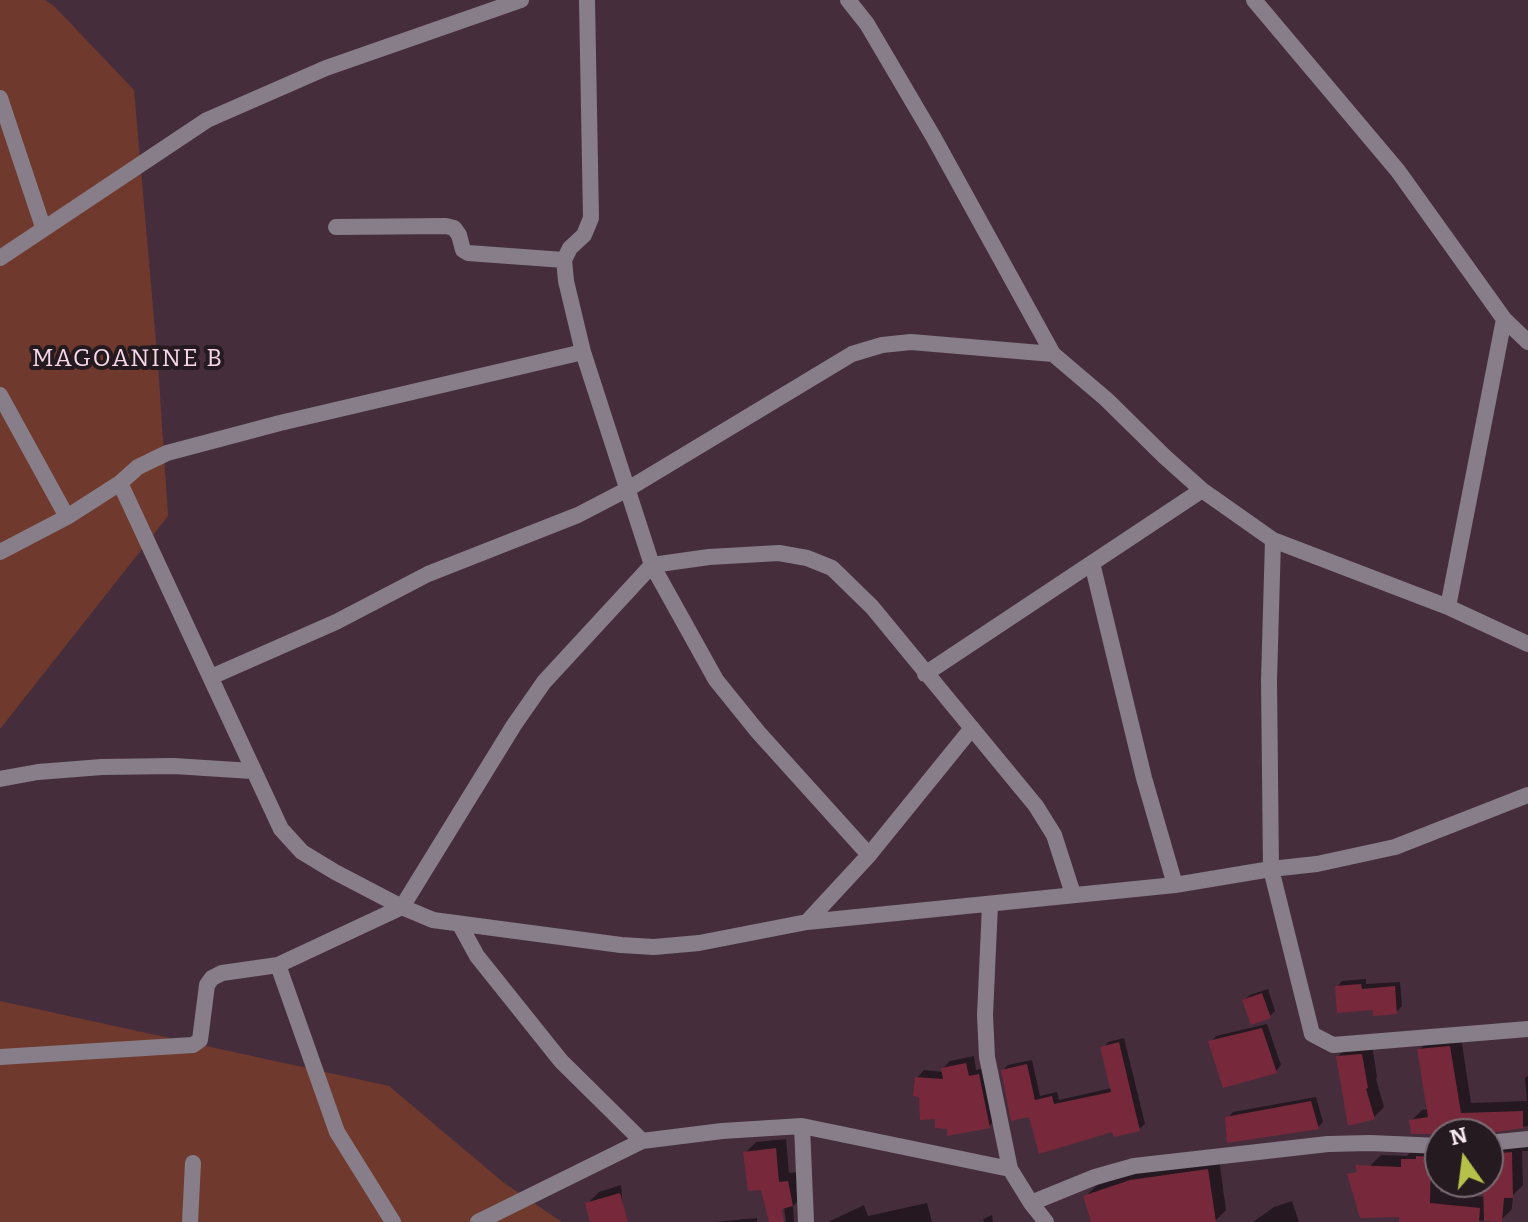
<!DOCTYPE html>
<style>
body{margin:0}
#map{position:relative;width:1528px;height:1222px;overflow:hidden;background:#462d3c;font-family:Bitter,serif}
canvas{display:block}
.north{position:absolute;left:1424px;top:1118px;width:80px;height:80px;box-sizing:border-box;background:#251a20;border:2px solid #7a6d74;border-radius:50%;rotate:346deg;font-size:22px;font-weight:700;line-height:32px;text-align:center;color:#fae9f2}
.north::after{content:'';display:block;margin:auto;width:28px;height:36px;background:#b6c149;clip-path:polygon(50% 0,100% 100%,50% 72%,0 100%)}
</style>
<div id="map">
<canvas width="1528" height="1222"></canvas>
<div class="north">N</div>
</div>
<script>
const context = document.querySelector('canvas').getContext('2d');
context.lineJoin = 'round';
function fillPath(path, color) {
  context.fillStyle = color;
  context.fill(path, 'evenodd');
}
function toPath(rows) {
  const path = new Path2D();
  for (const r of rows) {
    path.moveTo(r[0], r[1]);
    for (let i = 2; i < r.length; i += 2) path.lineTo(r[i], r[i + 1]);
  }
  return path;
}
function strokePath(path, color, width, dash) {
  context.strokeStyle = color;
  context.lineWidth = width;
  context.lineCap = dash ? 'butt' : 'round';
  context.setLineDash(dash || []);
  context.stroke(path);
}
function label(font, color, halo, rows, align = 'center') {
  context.font = font + ' Bitter,serif';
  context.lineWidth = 8;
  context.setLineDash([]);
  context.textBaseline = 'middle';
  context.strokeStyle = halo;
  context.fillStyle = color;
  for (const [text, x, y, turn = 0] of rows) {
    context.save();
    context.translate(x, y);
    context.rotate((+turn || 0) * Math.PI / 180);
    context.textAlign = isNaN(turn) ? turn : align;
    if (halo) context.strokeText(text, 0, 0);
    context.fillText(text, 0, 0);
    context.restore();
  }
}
fillPath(toPath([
 [0,0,45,0,55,7,134,90,158,365,168,516,0,729],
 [0,1001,389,1086,504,1183,562,1222,0,1222]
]), '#6f3a2d');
fillPath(toPath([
 [1366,979,1366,984,1400,982,1402,1006,1396,1012,1374,1007,1337,987,1342,981],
 [1268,989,1275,1011,1270,1016,1244,1000,1250,995],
 [1267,1024,1281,1065,1276,1071,1211,1042,1216,1036],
 [1461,1037,1471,1103,1527,1101,1525,1078,1528,1076,1528,1126,1464,1134,1443,1134,1411,1121,1422,1110,1429,1109,1419,1050,1430,1039],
 [1124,1038,1145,1124,1139,1129,1114,1130,1030,1115,1003,1070,1008,1065,1032,1060,1040,1096,1057,1092,1059,1100,1112,1088,1103,1048,1108,1042],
 [1372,1045,1377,1077,1376,1079,1384,1107,1374,1117,1338,1056,1348,1047],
 [974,1056,976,1070,987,1068,997,1118,989,1126,949,1127,937,1117,917,1078,924,1070,943,1072,943,1068,950,1061],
 [1316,1097,1323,1122,1318,1127,1228,1118,1233,1112],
 [786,1139,789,1173,798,1172,803,1196,793,1206,794,1222,786,1222,783,1200,779,1200,781,1222,771,1222,762,1188,745,1153,756,1142],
 [1528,1141,1528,1151,1522,1151,1523,1185,1513,1195,1512,1209,1501,1220,1401,1222,1401,1215,1370,1166,1381,1155,1407,1156,1414,1148,1440,1146,1440,1192,1485,1197,1488,1149],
 [1219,1159,1226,1210,1215,1221,1146,1222,1085,1197,1096,1186,1142,1170],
 [621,1185,624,1222,593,1222,587,1204,599,1192],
 [1292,1201,1299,1222,1253,1222,1274,1207],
 [927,1203,932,1222,828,1222,864,1205,868,1216],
 [992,1215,993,1222,984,1222,983,1219],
 [757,1218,757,1222,714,1222]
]), '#0007');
fillPath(toPath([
 [1361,984,1362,989,1395,986,1397,1014,1373,1016,1373,1010,1337,1013,1335,986],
 [1262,993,1271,1018,1251,1025,1242,1000],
 [1262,1028,1277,1073,1223,1088,1208,1041],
 [1119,1042,1140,1131,1114,1137,1112,1132,1039,1154,1029,1117,1011,1121,1001,1070,1027,1064,1035,1100,1052,1096,1054,1104,1111,1092,1100,1047],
 [1450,1046,1461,1113,1523,1111,1523,1128,1482,1134,1411,1134,1409,1120,1428,1117,1417,1049],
 [1362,1054,1368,1088,1366,1089,1375,1119,1348,1126,1336,1056],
 [966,1063,969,1076,979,1074,990,1128,947,1136,947,1129,935,1128,935,1119,920,1120,919,1097,913,1096,915,1077,943,1079,941,1068],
 [1311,1101,1319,1129,1227,1143,1225,1117],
 [776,1148,779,1182,788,1181,793,1206,782,1209,784,1222,769,1222,761,1190,748,1191,743,1152],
 [1512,1152,1513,1198,1504,1198,1502,1222,1484,1221,1483,1182,1488,1182,1488,1154],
 [1416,1156,1431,1157,1430,1203,1480,1208,1479,1222,1399,1222,1399,1217,1360,1218,1347,1174,1357,1172,1355,1165,1401,1167,1401,1159,1416,1159],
 [1208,1169,1216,1222,1091,1222,1083,1196,1130,1180],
 [620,1193,628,1222,590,1222,585,1203]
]), '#77293b');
strokePath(toPath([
 [587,0,591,218,584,235,570,248,564,260,566,281,583,352,652,565,716,680,758,732,869,855],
 [848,0,867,24,934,138,1053,354,1106,399,1165,457,1202,490,1273,540,1448,607,1528,644],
 [1254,0,1398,171,1504,319,1528,342],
 [0,98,43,227],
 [336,227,446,226,454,228,459,235,463,250,468,253,564,260],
 [0,258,207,120,326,68,521,0],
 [0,395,67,517],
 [120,483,281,829,302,852,335,872,402,907,433,920,621,945,654,947,699,943,807,922,1175,885,1271,869,1317,864,1395,847,1528,795],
 [1273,540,1269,680,1271,869,1312,1034,1333,1045,1528,1029],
 [0,552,67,517,120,483,138,467,167,453,280,423,583,352],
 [1092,563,1144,778,1175,885],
 [1448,607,1504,319],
 [925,674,1202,490],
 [211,677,336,622,428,574,578,515,628,489,852,354,882,345,911,342,1053,354],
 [0,779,38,772,102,767,174,766,252,771],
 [990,905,985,1015,987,1057,1010,1169,1031,1203,1046,1222],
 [807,922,869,855,972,728],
 [460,925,477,956,561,1061,642,1141,722,1131,802,1126],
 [278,965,337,1132,393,1222],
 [0,1057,193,1045,200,1040,207,985,212,978,222,973,278,965,402,907,514,725,544,682,652,565,709,557,779,553,807,558,832,568,872,607,1036,806,1054,835,1073,894],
 [1488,1143,1528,1139],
 [1031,1203,1095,1177,1134,1166,1328,1144,1370,1143,1440,1146],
 [190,1222,193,1163],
 [478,1222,642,1141],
 [806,1222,802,1126,1010,1169]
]), '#877e8a', 16);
context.letterSpacing = '2px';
label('24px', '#f7d7e9', '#251a20', [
 ["MAGOANINE B",128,359]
]);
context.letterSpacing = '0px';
</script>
